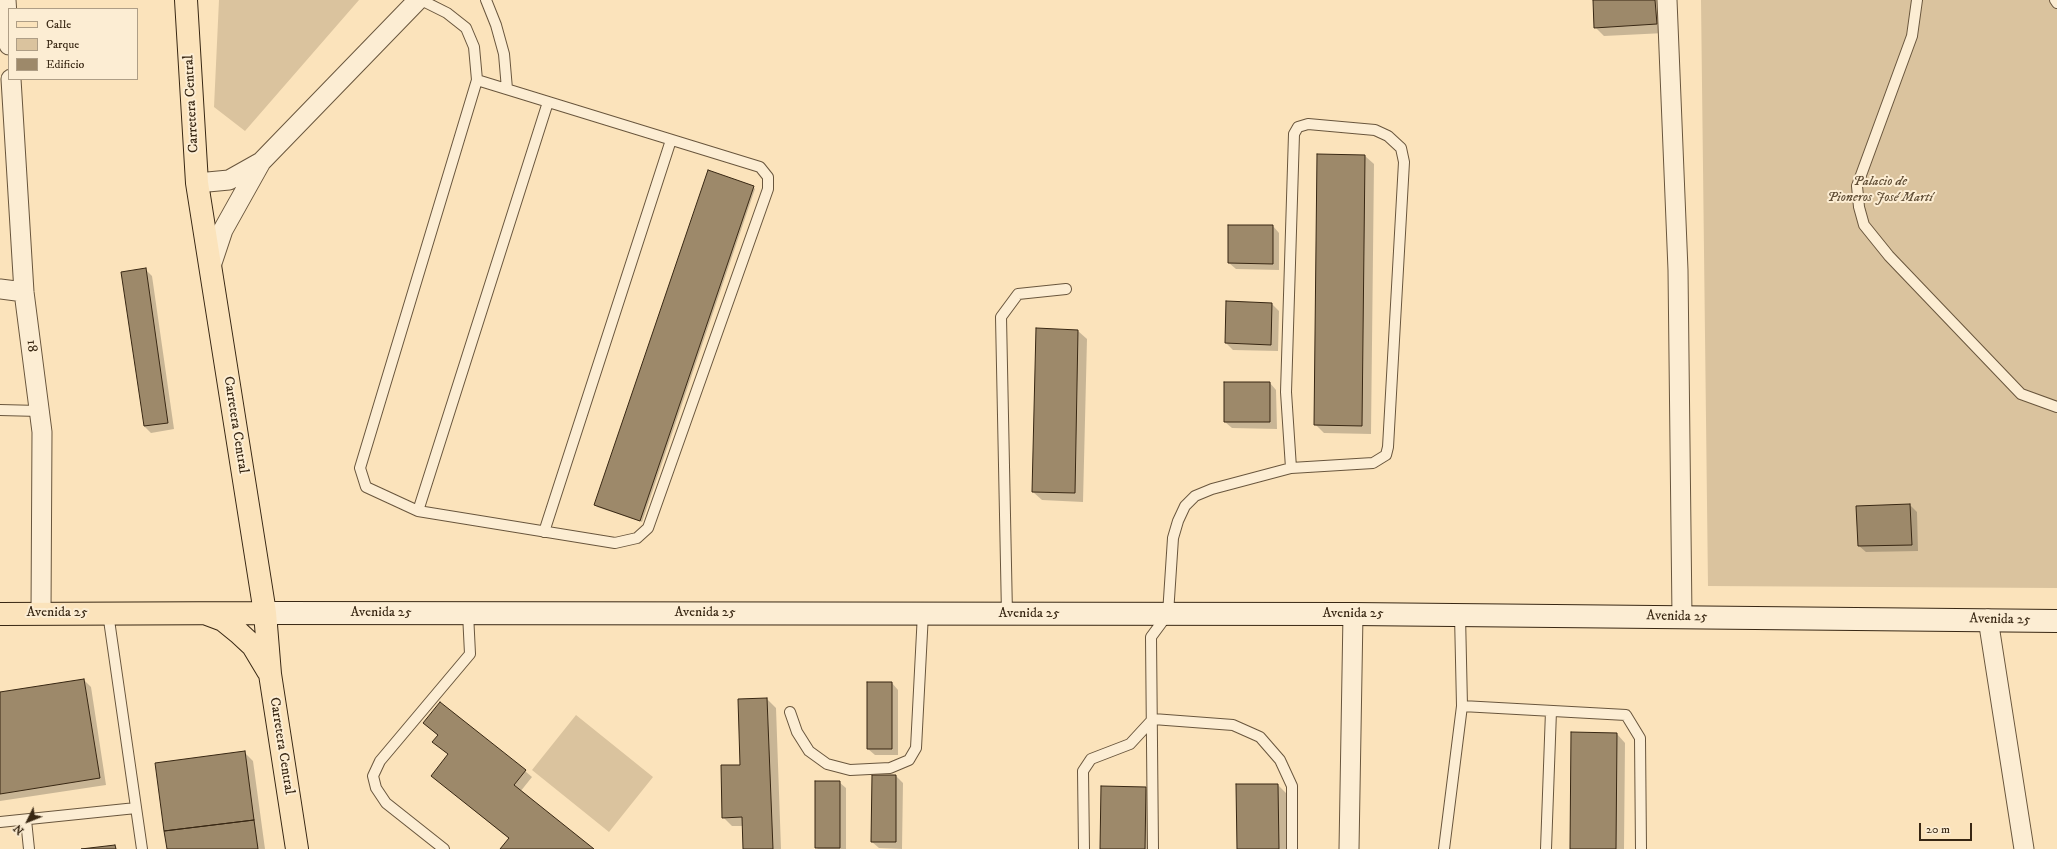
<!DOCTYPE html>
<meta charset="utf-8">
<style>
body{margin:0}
#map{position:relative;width:2057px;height:849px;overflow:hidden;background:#fbe3bb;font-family:"IM FELL DW Pica",serif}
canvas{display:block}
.legend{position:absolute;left:8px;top:8px;width:130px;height:72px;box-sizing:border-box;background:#fcedd3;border:1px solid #ae9e86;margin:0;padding:5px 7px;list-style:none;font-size:12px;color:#382713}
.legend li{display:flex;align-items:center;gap:8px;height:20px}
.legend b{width:20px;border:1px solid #ae9e86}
.north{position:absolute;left:8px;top:801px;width:40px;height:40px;-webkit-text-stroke:3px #fcedd3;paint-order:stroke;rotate:227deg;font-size:11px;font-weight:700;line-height:16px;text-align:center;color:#382713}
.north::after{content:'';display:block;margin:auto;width:14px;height:18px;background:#382713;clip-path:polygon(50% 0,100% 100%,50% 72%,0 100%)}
.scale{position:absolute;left:1919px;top:823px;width:53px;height:18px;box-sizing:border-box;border:2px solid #382713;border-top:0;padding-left:5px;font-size:12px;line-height:14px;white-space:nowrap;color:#382713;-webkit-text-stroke:3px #fcedd3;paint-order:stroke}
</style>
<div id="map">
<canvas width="2057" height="849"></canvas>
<ul class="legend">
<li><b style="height:5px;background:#fbe3bb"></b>Calle</li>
<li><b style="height:11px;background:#dac39e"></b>Parque</li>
<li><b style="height:11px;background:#9d896a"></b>Edificio</li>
</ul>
<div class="north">N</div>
<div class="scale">20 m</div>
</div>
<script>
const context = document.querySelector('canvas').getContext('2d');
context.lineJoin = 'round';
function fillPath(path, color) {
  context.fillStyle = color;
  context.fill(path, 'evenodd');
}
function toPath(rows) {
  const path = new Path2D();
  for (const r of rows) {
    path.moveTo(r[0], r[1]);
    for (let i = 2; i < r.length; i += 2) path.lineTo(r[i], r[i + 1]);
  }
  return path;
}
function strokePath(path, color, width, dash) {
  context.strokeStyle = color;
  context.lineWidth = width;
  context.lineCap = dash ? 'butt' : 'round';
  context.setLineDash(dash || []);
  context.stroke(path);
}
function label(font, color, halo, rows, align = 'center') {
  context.font = font + ' "IM FELL DW Pica",serif';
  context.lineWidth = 4;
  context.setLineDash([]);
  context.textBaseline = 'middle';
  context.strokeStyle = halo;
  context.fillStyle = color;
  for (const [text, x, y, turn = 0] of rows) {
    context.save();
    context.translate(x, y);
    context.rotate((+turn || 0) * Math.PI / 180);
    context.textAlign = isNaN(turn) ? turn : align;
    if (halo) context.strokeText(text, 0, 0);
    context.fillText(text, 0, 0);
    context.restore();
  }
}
fillPath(toPath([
 [219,0,359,0,245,131,214,107],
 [1701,0,2057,0,2057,588,1708,586],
 [576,715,653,777,609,832,532,770]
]), '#dac39e');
fillPath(toPath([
 [1594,0,1663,0,1665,33,1604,36,1595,27],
 [1365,156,1374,164,1371,434,1324,433,1315,424],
 [753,187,755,189,642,522,597,507,595,505],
 [1273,226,1279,233,1279,270,1236,269,1229,263],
 [145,269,152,276,174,429,151,433,144,426],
 [1227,302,1272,304,1279,311,1278,351,1233,350,1226,343],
 [1078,331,1087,339,1083,502,1042,500,1033,492],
 [1270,383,1276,390,1277,429,1232,428,1225,422],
 [1910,505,1917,512,1918,551,1866,552,1859,546],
 [84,680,91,687,106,785,0,801,0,693],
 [892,683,898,690,898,755,875,755,868,749],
 [767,699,776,708,781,849,744,849,743,826,732,826,723,817,741,766,739,700],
 [424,723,525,771,532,777,520,792,592,849,501,849,509,839,432,776,449,755,433,742,438,736],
 [1617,734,1625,743,1624,849,1571,849],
 [244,752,253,761,265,849,167,849],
 [896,776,903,783,902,849,879,848,872,842],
 [839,782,846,788,846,849,818,849,816,847],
 [1278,785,1287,794,1288,849,1238,849],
 [1145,788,1154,796,1154,849,1101,849]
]), '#0003');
const building = toPath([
 [1593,0,1655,0,1657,24,1594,28,1593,0],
 [1317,154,1365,155,1362,426,1314,425,1317,154],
 [708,170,754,186,640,521,594,505,708,170],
 [1228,225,1273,225,1273,264,1228,263,1228,225],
 [146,268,168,423,144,426,121,272,146,268],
 [1226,301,1272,303,1271,345,1225,343,1226,301],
 [1036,328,1078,330,1075,493,1032,492,1036,328],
 [1224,382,1270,382,1270,422,1224,422,1224,382],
 [1910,504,1912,545,1858,546,1856,506,1910,504],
 [84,679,100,778,0,794,0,692,84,679],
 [867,682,892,682,892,749,867,749,867,682],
 [767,698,773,849,743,849,742,817,722,818,721,765,740,765,738,699,767,698],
 [440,702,526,770,514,785,594,849,500,849,509,838,431,776,448,754,432,742,438,735,423,723,440,702],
 [1571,732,1617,733,1616,849,1570,849,1571,732],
 [245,751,254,820,164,831,155,763,245,751],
 [872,775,896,775,896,842,871,842,872,775],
 [815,781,840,781,840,848,815,848,815,781],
 [1236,784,1278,784,1279,849,1237,849,1236,784],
 [1101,786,1146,787,1145,849,1100,849,1101,786],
 [254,820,258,849,167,849,164,831,254,820],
 [115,845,116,849,81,849,115,845]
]);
fillPath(building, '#9d896a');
strokePath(building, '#382713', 1);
const lane = toPath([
 [421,0,447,13,466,28,474,47,477,80,360,468,366,487,418,511,615,543,637,538,648,528,768,189,768,177,760,167,477,80],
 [486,0,496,25,504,54,507,89],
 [1917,0,1912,36,1857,186,1859,207,1864,225,1889,256,2021,394,2057,407],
 [2055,0,2057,3],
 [0,410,39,411],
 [418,511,548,102],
 [544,532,671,140],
 [108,613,142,849],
 [1007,614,1001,317,1018,294,1066,289],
 [1462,706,1626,715,1640,738,1641,849],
 [790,712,797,732,809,751,827,764,850,770,890,768,909,760,916,748,923,613],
 [1153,719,1233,725,1260,737,1280,760,1292,786,1292,849],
 [26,820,29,849],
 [0,822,136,808],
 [444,849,386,803,376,788,373,776,380,761,470,654,468,613],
 [1084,849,1083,771,1091,759,1130,744,1153,719],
 [1153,849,1151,637,1168,614,1173,538,1178,521,1185,506,1195,496,1212,489,1291,468,1373,463,1386,455,1388,447,1404,162,1401,148,1388,136,1375,130,1308,124,1298,127,1294,134,1286,392,1291,468],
 [1444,849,1462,706,1460,615],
 [1546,849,1551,711]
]);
const street = toPath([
 [6,0,9,45],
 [1667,0,1678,270,1682,617],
 [11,79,24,292,42,432,41,613],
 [197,183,229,180,261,162],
 [210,269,223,230,261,162,418,0],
 [0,289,24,292],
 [1988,619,2024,849],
 [1349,849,1353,614]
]);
const secondary = toPath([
 [265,613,1353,614,2057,621]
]);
const primary = toPath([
 [186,0,197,183,265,613,270,674,297,849],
 [0,614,265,613],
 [207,614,223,620,239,633,253,646,268,671]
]);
strokePath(lane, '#69563d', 12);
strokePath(street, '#69563d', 21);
strokePath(secondary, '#382713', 24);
strokePath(primary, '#382713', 24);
strokePath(lane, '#fcedd3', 10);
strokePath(street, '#fcedd3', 19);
strokePath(secondary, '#fcedd3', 22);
strokePath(primary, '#fbe3bb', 22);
label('14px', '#382713', '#fcedd3', [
 ["Carretera Central",192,104,-93],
 ["18",31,346,83],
 ["Carretera Central",235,425,81],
 ["Avenida 25",57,613],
 ["Avenida 25",381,613],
 ["Avenida 25",705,613],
 ["Avenida 25",1029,614],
 ["Avenida 25",1353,614],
 ["Avenida 25",1677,617,1],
 ["Avenida 25",2000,620,1],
 ["Carretera Central",281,746,81]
]);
label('italic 14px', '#604e36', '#fcedd3', [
 ["Palacio de",1880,182],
 ["Pioneros José Martí",1880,198]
]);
</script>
